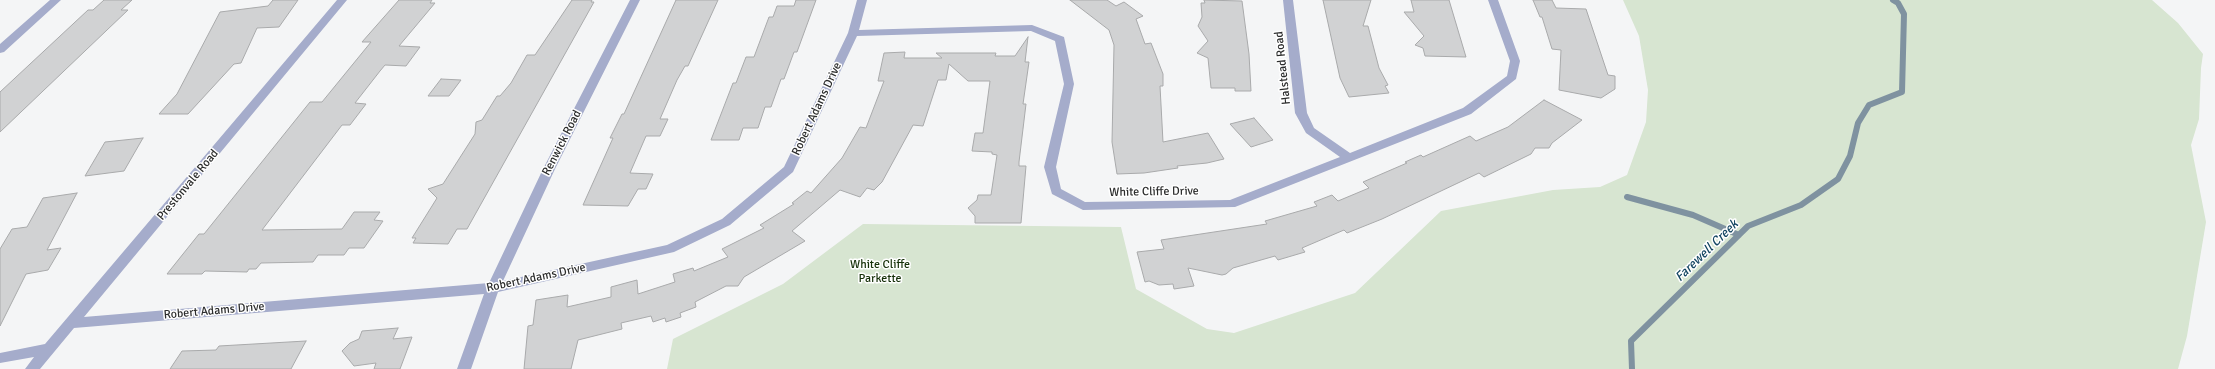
<!DOCTYPE html>
<style>
body{margin:0}
canvas{display:block;background:#f4f5f6}
</style>
<canvas width="2215" height="369"></canvas>
<script>
const context = document.querySelector('canvas').getContext('2d');
context.lineJoin = 'round';
function fillPath(path, color) {
  context.fillStyle = color;
  context.fill(path, 'evenodd');
}
function toPath(rows) {
  const path = new Path2D();
  for (const r of rows) {
    path.moveTo(r[0], r[1]);
    for (let i = 2; i < r.length; i += 2) path.lineTo(r[i], r[i + 1]);
  }
  return path;
}
function strokePath(path, color, width, dash) {
  context.strokeStyle = color;
  context.lineWidth = width;
  context.lineCap = dash ? 'butt' : 'round';
  context.setLineDash(dash || []);
  context.stroke(path);
}
function label(font, color, halo, rows, align = 'center') {
  context.font = font + ' Signika,sans-serif';
  context.lineWidth = 3;
  context.setLineDash([]);
  context.textBaseline = 'middle';
  context.strokeStyle = halo;
  context.fillStyle = color;
  for (const [text, x, y, turn = 0] of rows) {
    context.save();
    context.translate(x, y);
    context.rotate((+turn || 0) * Math.PI / 180);
    context.textAlign = isNaN(turn) ? turn : align;
    if (halo) context.strokeText(text, 0, 0);
    context.fillText(text, 0, 0);
    context.restore();
  }
}
fillPath(toPath([
 [1623,0,2152,0,2178,23,2203,54,2201,68,2199,119,2191,145,2206,222,2187,336,2178,369,667,369,673,339,783,284,863,224,1121,227,1136,289,1207,329,1234,333,1355,293,1441,211,1553,190,1600,187,1627,175,1646,122,1648,90,1639,36]
]), '#d7e5d1');
strokePath(toPath([
 [1627,197,1693,215,1739,235],
 [1632,369,1631,341,1748,226,1801,205,1838,179,1850,156,1858,123,1869,105,1902,92,1904,14,1898,3,1893,0]
]), '#7f92a0', 6);
const building = toPath([
 [104,0,132,0,121,10,128,10,0,132,0,92,88,10,93,10,104,0],
 [273,0,298,0,279,27,257,28,241,63,234,64,188,114,159,114,177,94,220,12,268,6,273,0],
 [399,0,432,0,430,3,435,3,399,46,420,47,406,66,385,65,380,71,355,103,366,104,350,125,342,125,262,230,342,229,354,212,380,212,374,220,383,221,364,248,349,248,344,255,318,255,313,262,261,263,256,269,249,269,247,272,205,271,202,274,167,274,199,234,204,234,310,102,322,102,371,42,362,42,399,0],
 [572,0,592,0,591,2,594,2,467,229,457,229,448,244,413,243,416,238,412,238,437,198,428,189,443,184,475,134,476,122,482,120,497,96,500,96,511,83,527,55,535,55,572,0],
 [676,0,718,0,688,66,685,66,677,80,660,119,668,119,660,136,646,136,630,173,653,174,646,189,638,189,628,206,583,205,613,138,610,138,622,114,624,114,676,0],
 [796,0,816,0,797,52,794,52,784,79,781,79,771,107,765,107,758,128,743,128,739,140,711,140,733,83,736,83,746,57,754,57,769,17,773,17,777,6,794,6,796,0],
 [1070,0,1107,0,1116,6,1124,2,1143,16,1136,19,1145,44,1151,43,1163,74,1163,86,1160,86,1163,142,1208,133,1224,159,1207,163,1177,166,1178,168,1144,173,1117,174,1112,142,1114,45,1109,30,1070,0],
 [1204,0,1242,1,1249,54,1251,91,1235,91,1235,88,1211,88,1208,58,1197,53,1208,41,1198,26,1202,17,1201,3,1205,3,1204,0],
 [1323,0,1371,0,1363,26,1368,26,1379,68,1388,85,1385,86,1389,93,1349,97,1340,78,1323,0],
 [1411,0,1449,0,1466,57,1425,56,1423,48,1415,45,1424,36,1404,12,1414,12,1411,0],
 [1533,0,1552,0,1556,8,1586,9,1608,75,1615,76,1615,89,1601,98,1559,90,1561,50,1552,49,1542,17,1540,17,1533,0],
 [1028,37,1025,62,1029,62,1023,104,1026,104,1019,162,1019,166,1026,166,1021,223,975,223,975,216,968,208,977,200,978,195,991,195,997,155,992,154,992,152,972,151,975,133,983,133,990,81,968,81,949,64,946,80,938,80,923,126,913,125,912,127,882,182,874,190,867,188,860,197,840,190,792,231,805,241,744,277,738,286,726,286,695,302,696,307,680,313,681,317,666,322,665,318,653,322,651,316,621,323,622,329,578,340,571,369,524,369,528,326,533,325,536,300,568,295,567,307,611,297,611,287,637,280,638,294,675,282,673,274,693,268,694,271,728,257,722,249,764,228,760,225,794,204,792,203,807,191,811,193,842,158,860,127,866,128,884,81,878,81,884,53,905,52,904,58,942,58,936,53,996,53,995,56,1015,56,1028,37],
 [441,79,461,80,449,96,428,96,441,79],
 [1544,100,1582,120,1552,143,1549,148,1535,148,1531,154,1484,177,1479,173,1382,219,1347,233,1344,230,1302,248,1305,252,1278,260,1275,256,1233,268,1226,274,1222,275,1188,268,1194,286,1174,289,1173,284,1159,285,1149,281,1145,282,1137,252,1164,249,1161,240,1267,224,1265,221,1317,206,1314,202,1332,195,1338,201,1369,188,1363,182,1407,163,1405,162,1421,155,1423,157,1470,136,1476,141,1508,127,1544,100],
 [1254,118,1273,140,1251,147,1230,124,1254,118],
 [143,138,124,171,85,176,105,142,143,138],
 [77,193,47,250,61,248,48,270,26,274,0,326,0,249,12,229,27,227,43,198,77,193],
 [398,328,393,339,412,337,400,369,374,369,376,363,354,366,342,351,350,343,359,339,362,331,398,328],
 [306,341,291,369,170,369,182,351,216,350,219,346,306,341]
]);
fillPath(building, '#d1d2d3');
strokePath(building, '#a9aaab', 1);
fillPath(toPath([
 [50,0,61,0,4,52,0,53,0,44,50,0],
 [337,0,347,0,84,317,489,283,543,169,630,0,640,0,555,169,503,281,667,245,722,219,784,167,848,33,857,0,867,0,859,30,1032,25,1064,37,1074,84,1056,167,1061,189,1085,202,1230,200,1340,157,1306,133,1295,113,1283,0,1293,0,1307,113,1314,128,1350,153,1463,108,1507,76,1510,61,1488,0,1498,0,1520,61,1516,79,1471,114,1235,207,1083,210,1052,194,1044,167,1064,84,1055,41,1031,31,857,36,793,172,730,225,674,252,498,292,471,369,457,369,484,294,74,328,40,369,25,369,34,357,0,363,0,353,45,344,337,0]
]), '#a5accb');
label('12px', '#2b2c2c', '#fff', [
 ["Halstead Road",1283,68,-96],
 ["Robert Adams Drive",817,109,-65],
 ["Renwick Road",562,143,-63],
 ["Prestonvale Road",188,185,-50],
 ["White Cliffe Drive",1154,192,-1],
 ["Robert Adams Drive",536,278,-12],
 ["Robert Adams Drive",214,311,-5]
]);
label('12px', '#17310a', '#fff', [
 ["White Cliffe",880,265],
 ["Parkette",880,279]
]);
label('italic 13px', '#144662', '#fff', [
 ["Farewell Creek",1707,251,-44]
]);
</script>
